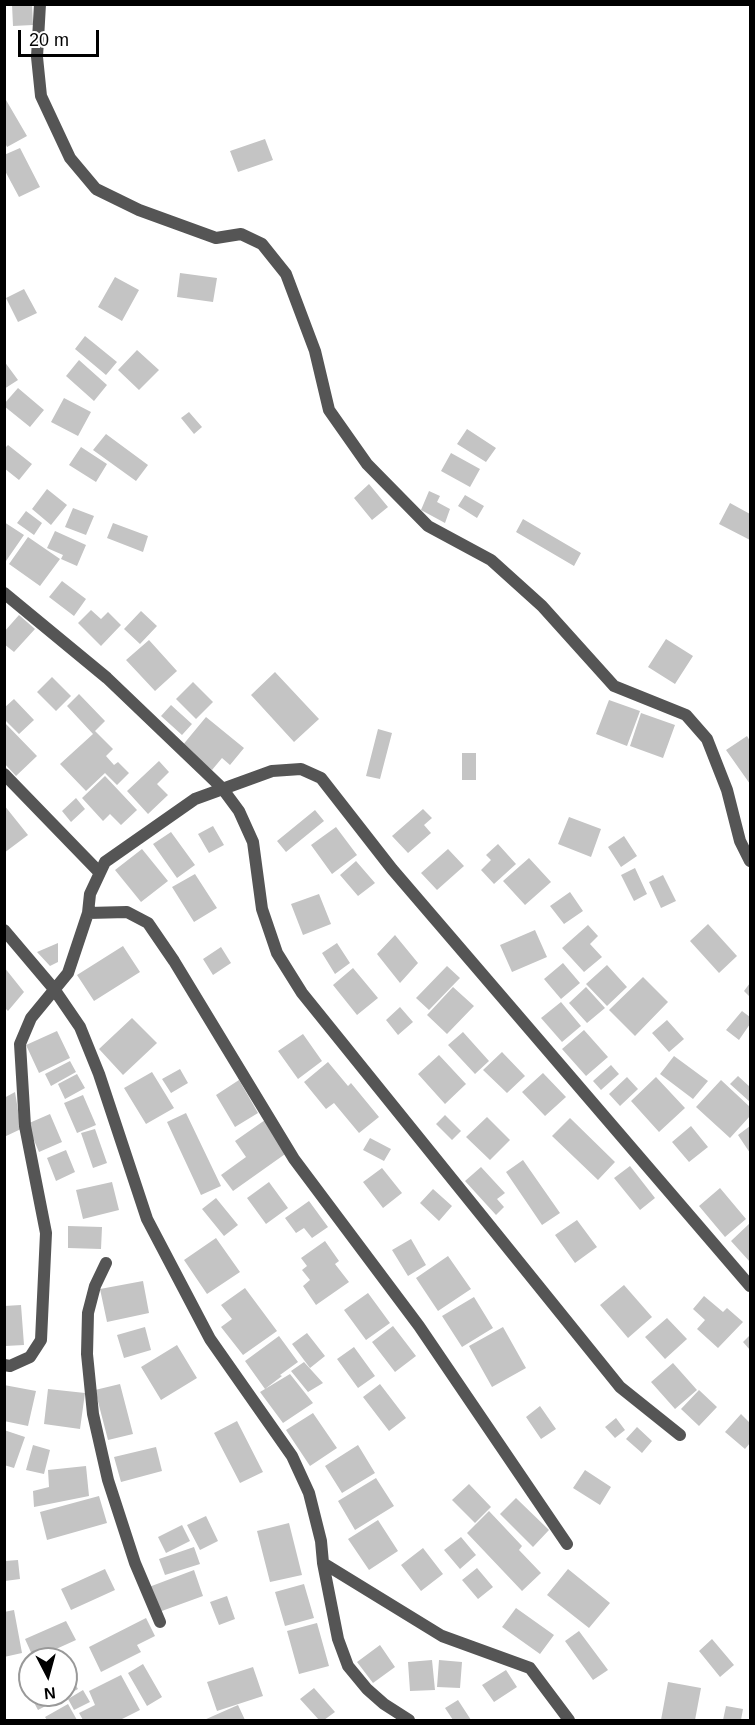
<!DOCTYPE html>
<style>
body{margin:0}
#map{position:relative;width:755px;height:1725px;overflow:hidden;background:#fff;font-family:Arial,sans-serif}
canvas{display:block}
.frame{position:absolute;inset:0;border:6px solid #000;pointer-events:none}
.north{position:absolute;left:18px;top:1647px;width:60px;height:60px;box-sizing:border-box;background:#fff;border:2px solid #999;border-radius:50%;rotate:174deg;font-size:16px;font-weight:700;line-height:24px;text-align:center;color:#000}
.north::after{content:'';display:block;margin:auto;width:21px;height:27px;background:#000;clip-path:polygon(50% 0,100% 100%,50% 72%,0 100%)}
.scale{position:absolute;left:18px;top:30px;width:81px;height:27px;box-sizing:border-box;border:3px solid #000;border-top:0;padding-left:8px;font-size:18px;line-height:21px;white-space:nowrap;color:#000;-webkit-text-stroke:4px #fff;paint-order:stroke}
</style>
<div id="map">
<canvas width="755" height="1725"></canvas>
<div class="frame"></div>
<div class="north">N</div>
<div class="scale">20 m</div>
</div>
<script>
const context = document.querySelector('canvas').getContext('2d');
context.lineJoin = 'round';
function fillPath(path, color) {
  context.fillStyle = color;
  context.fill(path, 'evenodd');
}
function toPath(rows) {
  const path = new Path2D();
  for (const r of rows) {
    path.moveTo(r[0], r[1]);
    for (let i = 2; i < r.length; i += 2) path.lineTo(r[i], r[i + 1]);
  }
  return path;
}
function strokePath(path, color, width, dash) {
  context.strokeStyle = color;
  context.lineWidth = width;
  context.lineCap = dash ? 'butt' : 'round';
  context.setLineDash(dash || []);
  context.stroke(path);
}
fillPath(toPath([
 [12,4,32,4,33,25,13,26],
 [6,100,27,136,7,147,5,143,5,101],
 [265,139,273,160,238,172,230,151],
 [20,148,40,187,19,197,4,169,4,155],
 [180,273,217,278,213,302,177,297],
 [115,277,139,290,122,321,98,307],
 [24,289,37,313,18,322,6,298],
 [85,336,117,362,106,375,75,349],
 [137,350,159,370,139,390,118,370],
 [79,360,107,385,94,401,66,376],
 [4,361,18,380,4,389],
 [18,388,44,410,30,427,4,406,4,404],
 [64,398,91,412,78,436,51,422],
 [189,412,202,427,194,434,181,418],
 [467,429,496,448,486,462,457,444],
 [106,434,148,465,136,481,93,450],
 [8,445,32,464,19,480,4,468,4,449],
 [81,447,107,464,96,482,69,465],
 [451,453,480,469,470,487,441,471],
 [369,484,388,507,372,520,354,498],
 [47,489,67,505,51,525,32,509],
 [429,491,440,496,437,502,450,509,445,523,421,510],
 [465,495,484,506,477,518,458,506],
 [730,503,750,514,750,540,719,524],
 [73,508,94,516,86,535,65,527],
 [26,511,42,523,34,535,17,523],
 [523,519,581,553,574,566,516,532],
 [4,522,24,535,6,561,4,560],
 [113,523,148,536,143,552,107,538],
 [55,531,86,545,77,566,61,559,63,555,47,548],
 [28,537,60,559,40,586,9,564],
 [62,581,86,599,74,616,49,597],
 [91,610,101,619,108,612,121,625,101,646,78,623],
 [141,611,157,626,140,644,124,629],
 [19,615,35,629,14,652,4,644,4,632],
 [666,639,693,656,675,684,648,667],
 [149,640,177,671,155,691,126,660],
 [275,672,319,719,294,742,251,695],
 [52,677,71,696,56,711,37,692],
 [193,682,213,702,196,719,176,699],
 [79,694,105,721,95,731,113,749,106,756,114,765,118,762,129,773,117,785,105,773,86,791,60,764,93,734,67,706],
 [14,699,34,720,19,734,4,719,4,708],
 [609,700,640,711,627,746,596,734],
 [171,705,192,724,182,735,161,716],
 [641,713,675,725,663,758,630,746],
 [206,717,244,748,230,765,222,758,212,770,182,746],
 [4,722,37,756,16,776,4,763],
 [378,729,392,733,380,779,366,776],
 [747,736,750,741,750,784,726,750],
 [462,753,476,753,476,780,462,780],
 [159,761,169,772,157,784,168,795,148,814,127,791],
 [105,776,137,810,121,825,110,814,103,821,82,798],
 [76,798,85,809,71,822,62,811],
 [4,805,28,835,4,853],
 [423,809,432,818,424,825,431,833,408,853,392,836],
 [315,810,324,821,286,852,277,841],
 [569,817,601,829,591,857,558,844],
 [213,826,224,845,209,853,198,834],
 [336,827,357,855,332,874,311,845],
 [171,832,195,865,177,878,153,844],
 [624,836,637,856,621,867,608,847],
 [498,844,516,864,494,884,481,870,491,860,486,855],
 [142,849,168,881,141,902,115,870],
 [448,849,464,866,437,890,421,873],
 [529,858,551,882,525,905,503,881],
 [356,861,375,883,358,896,340,875],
 [635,868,647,894,634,901,621,875],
 [195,874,217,908,194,922,172,887],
 [663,875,676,901,661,908,649,882],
 [570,892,583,911,564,924,550,906],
 [319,894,331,924,303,935,291,904],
 [708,924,737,956,719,973,690,941],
 [588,925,598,936,590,944,602,957,584,972,562,948],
 [535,930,547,957,512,972,500,945],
 [395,935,418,963,400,983,377,954],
 [58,943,58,962,50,966,37,952],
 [337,943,350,963,335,974,322,953],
 [123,946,140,972,94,1001,77,975],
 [221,947,231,963,213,975,203,959],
 [563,963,580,983,561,999,544,979],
 [607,965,627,987,607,1006,586,984],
 [447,966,460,978,429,1010,416,998],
 [4,967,24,992,8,1011,4,1007],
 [353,968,378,998,357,1015,333,985],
 [643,977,668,1002,635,1036,609,1010],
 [750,983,750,997,744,991],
 [453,987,474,1006,447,1034,427,1015],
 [586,987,605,1008,587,1023,569,1003],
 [561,1002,581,1026,562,1042,541,1018],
 [400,1007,413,1022,398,1035,386,1020],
 [742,1011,750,1017,750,1024,739,1040,726,1030],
 [132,1018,157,1043,123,1075,99,1049],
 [667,1020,684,1039,669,1052,652,1033],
 [584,1030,608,1057,586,1076,562,1049],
 [57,1031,70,1058,39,1073,26,1045],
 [463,1032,489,1061,475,1074,448,1045],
 [303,1034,322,1061,298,1079,278,1051],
 [502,1052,525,1076,507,1093,483,1070],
 [439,1055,466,1084,445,1104,418,1074],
 [674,1056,708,1081,693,1099,660,1074],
 [70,1061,76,1072,51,1086,45,1074],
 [328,1062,348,1086,351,1083,379,1117,359,1133,334,1103,326,1109,304,1082],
 [611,1065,619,1074,601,1090,593,1081],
 [180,1069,188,1083,171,1093,162,1079],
 [152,1072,174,1108,146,1124,124,1088],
 [543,1073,566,1097,545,1116,522,1092],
 [77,1074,85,1088,65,1099,58,1084],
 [738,1076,750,1087,750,1102,730,1084],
 [627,1077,638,1089,620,1106,609,1094],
 [656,1077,685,1108,659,1132,631,1101],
 [239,1080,258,1113,235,1127,216,1095],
 [721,1080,750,1107,750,1116,730,1138,696,1107],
 [15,1092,21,1129,4,1137,4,1098],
 [83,1095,96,1125,77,1133,64,1103],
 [186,1113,221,1186,201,1195,167,1122],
 [50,1114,62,1142,39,1152,27,1124],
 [445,1115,461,1131,452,1140,436,1124],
 [487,1117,510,1140,490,1160,466,1137],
 [570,1118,615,1162,598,1180,552,1136],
 [265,1120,288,1152,233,1191,221,1175,246,1157,235,1141],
 [691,1126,708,1147,689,1162,672,1142],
 [750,1126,750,1153,738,1135],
 [95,1129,107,1163,93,1168,81,1133],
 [370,1138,391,1149,384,1161,363,1150],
 [66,1150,75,1172,56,1181,47,1158],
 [523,1160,560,1213,542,1225,506,1172],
 [630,1166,655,1198,640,1210,614,1178],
 [481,1167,505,1193,497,1199,504,1207,496,1215,465,1181],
 [382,1168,402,1193,383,1208,363,1182],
 [112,1182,119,1210,83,1219,76,1190],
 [269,1182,288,1208,266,1224,247,1198],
 [720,1188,746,1219,725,1237,699,1206],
 [433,1189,452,1206,439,1221,420,1203],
 [216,1198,238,1225,224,1236,202,1209],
 [309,1201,328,1227,312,1238,304,1228,296,1233,285,1218],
 [577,1220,597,1247,575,1263,555,1235],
 [750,1223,750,1262,731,1241],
 [68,1226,102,1227,101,1249,68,1248],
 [216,1238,240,1272,207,1294,184,1260],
 [411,1239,426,1265,408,1276,392,1250],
 [325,1241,339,1261,335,1264,349,1282,316,1305,303,1286,310,1280,302,1270,307,1266,301,1258],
 [448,1256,471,1289,438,1311,416,1278],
 [143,1281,149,1313,107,1322,100,1289],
 [624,1285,652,1317,628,1338,600,1305],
 [245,1288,277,1331,243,1355,221,1327,232,1319,221,1305],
 [368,1293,390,1323,366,1340,344,1310],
 [704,1296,723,1312,727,1308,743,1322,718,1348,697,1329,705,1320,693,1309],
 [474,1297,493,1328,462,1347,442,1316],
 [21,1305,24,1345,5,1346,4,1306],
 [667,1318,687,1339,665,1359,645,1337],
 [393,1326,416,1356,395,1372,372,1342],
 [145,1327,151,1350,124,1358,117,1335],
 [503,1327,526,1368,492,1387,469,1346],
 [307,1333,325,1356,310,1368,292,1344],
 [750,1335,750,1350,743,1342],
 [279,1336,298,1362,280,1375,282,1376,265,1389,245,1361],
 [177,1345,197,1378,161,1400,141,1367],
 [354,1347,375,1376,358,1388,337,1359],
 [304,1362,323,1383,308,1392,291,1371],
 [673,1363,697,1390,675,1409,651,1382],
 [290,1374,313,1403,283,1423,260,1392],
 [120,1384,133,1434,108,1440,95,1390],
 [380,1384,406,1418,389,1431,363,1397],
 [4,1385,36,1391,28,1426,4,1421],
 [48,1389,85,1393,80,1429,44,1424],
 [699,1390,717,1407,699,1426,681,1409],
 [540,1406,556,1429,541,1439,526,1417],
 [313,1413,337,1448,310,1466,286,1430],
 [741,1414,750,1423,750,1443,745,1449,725,1432],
 [616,1418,625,1430,615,1438,605,1427],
 [237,1421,263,1472,240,1483,214,1433],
 [637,1427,652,1441,642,1453,626,1439],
 [4,1430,25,1437,14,1468,4,1465],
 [33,1445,50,1450,44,1474,26,1470],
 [358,1445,375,1473,342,1493,325,1466],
 [156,1447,162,1471,121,1482,114,1457],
 [86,1466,89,1496,34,1507,33,1491,49,1487,48,1470],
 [585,1470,611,1487,600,1505,573,1488],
 [376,1478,394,1506,355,1530,338,1501],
 [469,1484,491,1507,475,1523,452,1500],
 [99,1496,107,1523,47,1540,40,1512],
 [516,1498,549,1530,533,1547,500,1514],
 [489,1511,522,1546,519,1550,541,1573,522,1591,467,1533],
 [206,1516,218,1541,200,1550,187,1525],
 [378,1520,398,1551,369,1570,348,1539],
 [289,1523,302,1575,270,1582,257,1531],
 [182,1525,190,1541,166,1553,158,1537],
 [461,1537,476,1555,460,1569,444,1550],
 [194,1547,200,1564,165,1575,159,1559],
 [423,1548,443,1574,421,1591,401,1565],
 [18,1560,20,1579,5,1581,5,1561],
 [477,1568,493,1587,478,1599,462,1580],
 [105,1569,115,1590,71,1610,61,1589],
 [568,1569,610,1603,589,1628,547,1595],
 [194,1570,203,1596,159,1612,149,1587],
 [304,1584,314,1618,285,1626,275,1592],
 [227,1596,235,1619,219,1625,210,1602],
 [516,1608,554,1635,540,1654,502,1627],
 [14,1610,22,1653,4,1657,4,1612],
 [146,1618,155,1636,137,1645,141,1652,101,1672,89,1647],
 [66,1621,76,1640,34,1659,25,1639],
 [317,1623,329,1666,299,1674,287,1631],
 [579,1631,608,1670,593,1680,565,1641],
 [712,1639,734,1665,720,1677,699,1651],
 [380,1645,395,1667,373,1683,357,1662],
 [432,1660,435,1690,410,1691,408,1662],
 [439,1660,462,1662,460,1688,437,1687],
 [143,1664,162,1697,147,1706,128,1673],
 [253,1667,263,1696,217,1711,207,1682],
 [506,1670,517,1687,494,1702,482,1685],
 [30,1671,30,1692,21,1676],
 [70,1675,78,1689,38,1710,30,1695,66,1695,66,1677],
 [121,1675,140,1710,120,1720,83,1720,79,1713,95,1705,89,1691],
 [668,1682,701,1688,695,1720,661,1720],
 [314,1688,335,1712,324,1720,319,1720,300,1699],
 [83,1690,90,1702,74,1710,68,1699],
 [458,1700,471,1720,453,1720,445,1708],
 [68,1704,77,1720,47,1720,45,1717],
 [238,1705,245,1720,204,1720],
 [726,1706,743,1709,741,1720,723,1720]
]), '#c4c4c4');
strokePath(toPath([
 [40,4,37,57,41,96,70,158,96,189,139,210,216,238,241,234,262,244,286,274,315,351,329,410,367,464,428,526,491,560,542,606,614,686,686,715,707,739,727,790,740,841,750,861],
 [4,593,107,678,222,788,239,811,253,842,262,909,277,953,302,993,620,1387,680,1435],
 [4,774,100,873],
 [88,913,127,912,148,923,174,961,294,1159,419,1326,567,1544],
 [4,930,54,989,80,1027,99,1074,147,1219,210,1339,292,1456,309,1493,321,1541,323,1563,338,1639,348,1666,367,1689,384,1704,409,1720],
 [106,1263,95,1286,88,1313,87,1354,93,1414,108,1480,135,1563,160,1622],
 [4,1365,10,1366,30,1357,41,1340,46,1233,25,1126,20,1044,31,1018,68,973,88,913,90,894,105,862,195,799,272,771,301,769,321,778,392,869,750,1286],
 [323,1563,442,1636,530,1668,569,1720]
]), '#555', 12);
</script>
